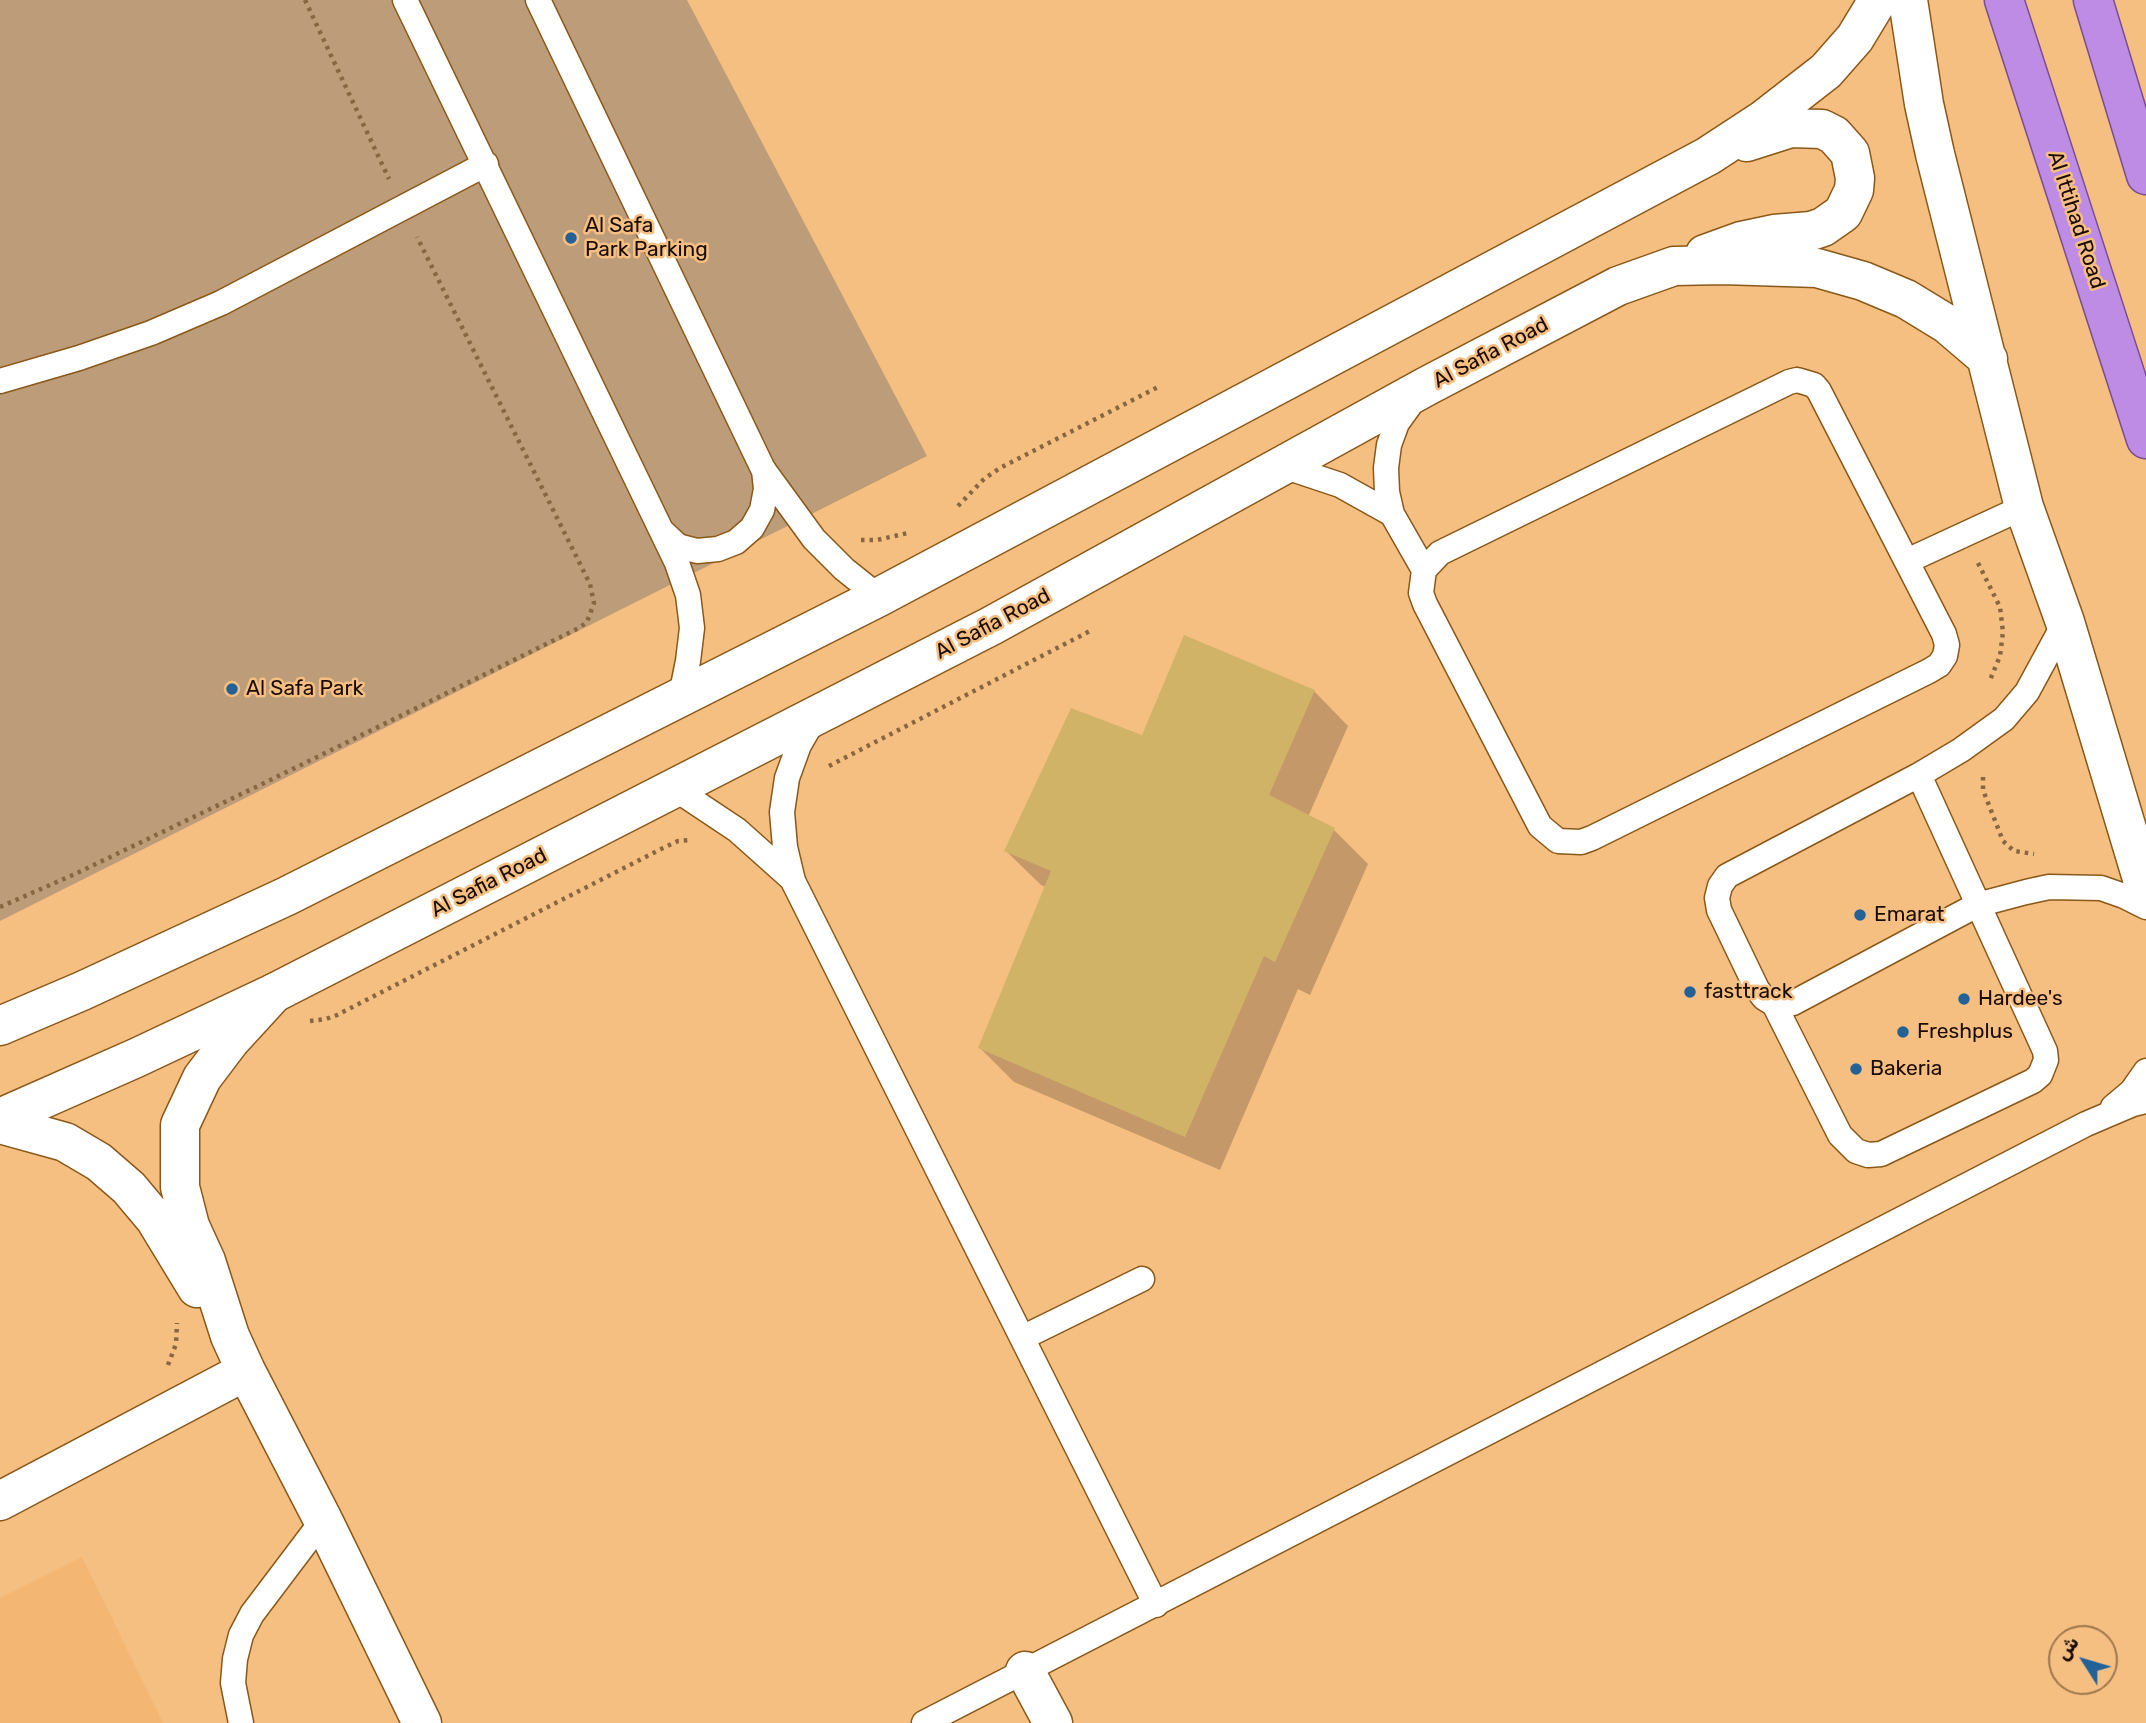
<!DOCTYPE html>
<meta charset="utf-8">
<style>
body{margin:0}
#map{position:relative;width:2146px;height:1723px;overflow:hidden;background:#f6bf82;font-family:Rubik,Vazirmatn,sans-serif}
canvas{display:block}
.north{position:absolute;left:2048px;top:1625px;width:70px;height:70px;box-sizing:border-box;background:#f6bf82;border:2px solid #9e774e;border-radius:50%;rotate:307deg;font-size:19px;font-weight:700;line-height:28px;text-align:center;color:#1b0c00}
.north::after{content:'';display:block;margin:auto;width:24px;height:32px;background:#236298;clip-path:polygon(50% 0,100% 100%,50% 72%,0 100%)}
</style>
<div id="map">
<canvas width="2146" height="1723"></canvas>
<div class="north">ش</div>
</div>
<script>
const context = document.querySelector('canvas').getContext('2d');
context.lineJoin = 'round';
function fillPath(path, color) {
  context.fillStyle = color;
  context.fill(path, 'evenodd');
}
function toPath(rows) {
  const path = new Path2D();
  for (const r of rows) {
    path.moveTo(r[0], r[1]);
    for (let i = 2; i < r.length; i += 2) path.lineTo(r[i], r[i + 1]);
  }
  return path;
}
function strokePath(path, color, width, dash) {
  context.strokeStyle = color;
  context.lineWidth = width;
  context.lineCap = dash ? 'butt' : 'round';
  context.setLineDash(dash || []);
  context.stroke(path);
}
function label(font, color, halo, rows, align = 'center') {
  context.font = font + ' Rubik,sans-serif';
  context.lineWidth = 5;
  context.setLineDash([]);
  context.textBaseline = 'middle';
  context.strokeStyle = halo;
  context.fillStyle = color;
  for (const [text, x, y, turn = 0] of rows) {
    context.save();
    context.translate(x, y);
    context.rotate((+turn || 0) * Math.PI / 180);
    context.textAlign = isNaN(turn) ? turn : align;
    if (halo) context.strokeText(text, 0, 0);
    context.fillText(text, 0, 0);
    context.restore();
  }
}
fillPath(toPath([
 [82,1557,163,1723,0,1723,0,1598]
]), '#f3b673');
fillPath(toPath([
 [0,0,687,0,927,456,0,921]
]), '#bd9c79');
fillPath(toPath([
 [1314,691,1348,726,1308,817,1334,830,1368,864,1310,995,1298,989,1220,1170,1014,1082,980,1048,1046,887,1041,885,1006,851,1143,737]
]), '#0003');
fillPath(toPath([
 [1184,635,1315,690,1269,795,1335,828,1275,962,1264,956,1185,1137,978,1048,1051,871,1004,851,1071,708,1142,735]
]), '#d1b368');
const service = toPath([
 [405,0,677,563,688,595,692,628,688,661,681,696],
 [538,0,763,469,814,539,844,569,879,597],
 [1797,380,1814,385,1819,391,1944,634,1947,645,1945,656,1939,665,1929,671,1592,838,1581,842,1558,841,1540,826,1425,604,1421,593,1424,570,1440,553,1789,382,1797,380],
 [0,381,79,358,151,333,221,303,486,164],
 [1415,398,1397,423,1389,445,1386,468,1387,492,1392,514,1424,570],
 [1283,466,1340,485,1392,514],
 [663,532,678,546,697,551,718,549,736,542,752,528,762,510,766,489,764,470],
 [1907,561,2024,507],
 [2065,622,2027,692,2004,719,1961,750,1919,775,1727,876,1720,886,1717,898,1719,910,1757,989,1764,998,1774,1004,1783,1005,1793,1003,1977,905,2026,892,2049,887,2101,888,2124,896,2146,907],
 [814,719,799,745,787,778,782,812,785,847,793,881,1156,1605],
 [674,788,737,830,793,880],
 [1774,1004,1840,1135,1856,1151,1868,1155,1881,1154,2033,1081,2040,1075,2046,1060,2045,1051,1919,775],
 [2113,1107,2132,1091,2146,1071],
 [1024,1337,1142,1279],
 [241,1723,233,1683,235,1659,241,1635,252,1614,323,1520],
 [924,1723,2086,1124,2133,1104,2146,1101]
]);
const minor = toPath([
 [274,993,230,1041,202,1078,180,1125,180,1187,190,1226,206,1261,230,1336,246,1371,323,1520,422,1723],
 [0,1124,65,1142,99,1162,129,1188,155,1219,197,1288],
 [0,1501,246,1371],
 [1025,1671,1053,1723]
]);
const secondary = toPath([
 [1908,0,1924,104,1935,154,2024,507,2065,622,2146,892],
 [1705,254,1741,241,1774,234,1811,231,1823,227,1843,213,1854,190,1855,178,1850,153,1834,135,1822,129,1791,128,1747,142],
 [0,1026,82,991,287,896,879,597,1708,156,1763,120,1826,71,1855,38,1878,0],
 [0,1118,136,1058,274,993,991,626,1427,386,1618,286,1674,266,1723,265,1817,268,1863,281,1906,299,1947,324,1988,359]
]);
const trunk = toPath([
 [2004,0,2146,439],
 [2093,0,2146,175]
]);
strokePath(service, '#8a5818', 27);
strokePath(minor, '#8a5818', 41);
strokePath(secondary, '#8a5818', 41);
strokePath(trunk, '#7a4d90', 41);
strokePath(toPath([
 [305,0,389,179],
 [958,506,984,479,1000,468,1160,386],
 [861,540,877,540,908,533],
 [1978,563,2000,607,2003,632,2000,656,1990,680],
 [829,766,1090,631],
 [1983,777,1983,790,2003,841,2014,851,2034,854],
 [0,907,75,874,258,786,579,628,587,622,594,603,590,584,417,237],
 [310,1021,326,1019,337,1015,663,848,678,841,689,840],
 [168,1365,176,1344,177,1323]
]), '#896642', 4.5, [3.5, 5]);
strokePath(service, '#fff', 24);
strokePath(minor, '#fff', 38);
strokePath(secondary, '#fff', 38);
strokePath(trunk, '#be8ce4', 38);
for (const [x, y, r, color] of [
 [571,238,7,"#236298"],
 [232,689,7,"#236298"],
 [1860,915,7,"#236298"],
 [1690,992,7,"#236298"],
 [1964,999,7,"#236298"],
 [1903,1032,7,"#236298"],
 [1856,1069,7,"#236298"]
]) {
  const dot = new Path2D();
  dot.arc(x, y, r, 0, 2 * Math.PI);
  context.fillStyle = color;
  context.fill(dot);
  strokePath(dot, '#f6bf82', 2.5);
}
label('21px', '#1b0c00', '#f6bf82', [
 ["Al Ittihad Road",2076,220,72],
 ["Al Safia Road",1491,353,-28],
 ["Al Safia Road",993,624,-28],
 ["Al Safia Road",489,883,-27]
]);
label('21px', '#1b0c00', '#f6bf82', [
 ["Al Safa",585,226],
 ["Park Parking",585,250],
 ["Al Safa Park",246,689],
 ["Emarat",1874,915],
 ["fasttrack",1704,992],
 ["Hardee's",1978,999],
 ["Freshplus",1917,1032],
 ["Bakeria",1870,1069]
], 'left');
</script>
